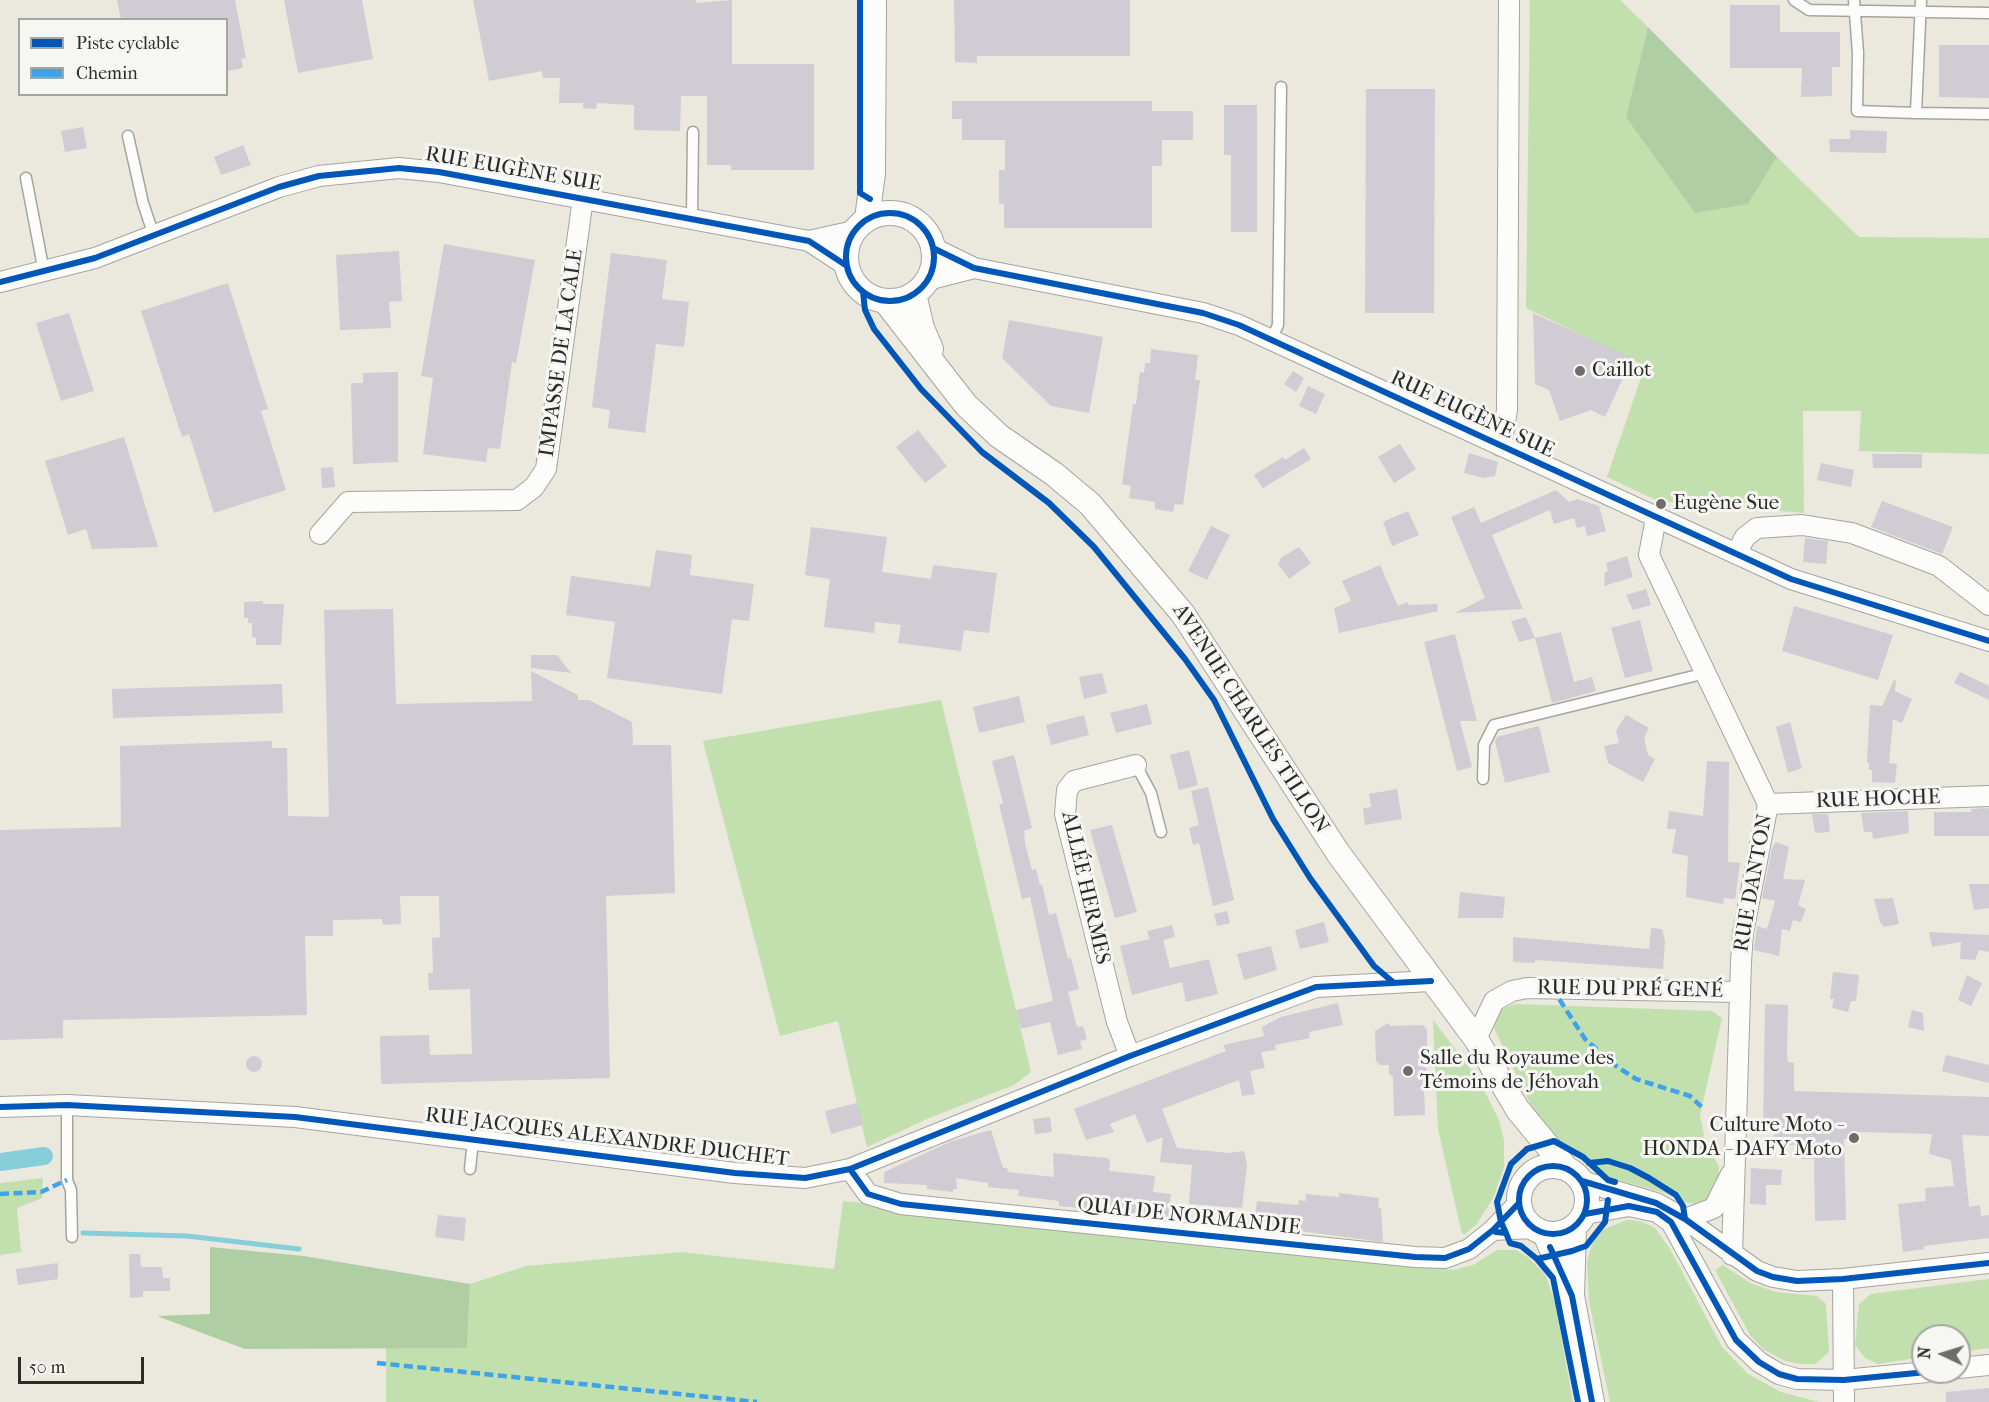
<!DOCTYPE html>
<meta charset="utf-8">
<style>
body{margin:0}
#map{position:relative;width:1989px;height:1402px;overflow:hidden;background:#ebe8de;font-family:"IM FELL French Canon",serif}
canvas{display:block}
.legend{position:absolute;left:18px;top:18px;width:210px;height:78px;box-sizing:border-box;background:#f6f6f2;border:2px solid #a5a5a2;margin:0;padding:8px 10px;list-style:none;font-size:18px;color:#2b2b2b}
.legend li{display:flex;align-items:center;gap:12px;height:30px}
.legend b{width:30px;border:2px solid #a5a5a2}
.north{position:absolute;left:1911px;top:1324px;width:60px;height:60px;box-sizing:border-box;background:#f6f6f2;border:2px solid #a5a5a2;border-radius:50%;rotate:274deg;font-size:16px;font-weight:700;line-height:24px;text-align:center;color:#2b2b2b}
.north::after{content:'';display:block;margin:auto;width:21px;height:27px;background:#6e6d6a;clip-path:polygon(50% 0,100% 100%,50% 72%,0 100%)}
.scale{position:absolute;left:18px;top:1357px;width:126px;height:27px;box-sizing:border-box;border:3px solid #2b2b2b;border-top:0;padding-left:8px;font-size:18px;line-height:21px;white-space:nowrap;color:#2b2b2b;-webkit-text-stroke:4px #f6f6f2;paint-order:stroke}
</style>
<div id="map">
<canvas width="1989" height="1402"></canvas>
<ul class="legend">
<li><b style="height:8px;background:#0057b8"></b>Piste cyclable</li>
<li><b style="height:8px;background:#3ea3eb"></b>Chemin</li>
</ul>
<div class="north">N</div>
<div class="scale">50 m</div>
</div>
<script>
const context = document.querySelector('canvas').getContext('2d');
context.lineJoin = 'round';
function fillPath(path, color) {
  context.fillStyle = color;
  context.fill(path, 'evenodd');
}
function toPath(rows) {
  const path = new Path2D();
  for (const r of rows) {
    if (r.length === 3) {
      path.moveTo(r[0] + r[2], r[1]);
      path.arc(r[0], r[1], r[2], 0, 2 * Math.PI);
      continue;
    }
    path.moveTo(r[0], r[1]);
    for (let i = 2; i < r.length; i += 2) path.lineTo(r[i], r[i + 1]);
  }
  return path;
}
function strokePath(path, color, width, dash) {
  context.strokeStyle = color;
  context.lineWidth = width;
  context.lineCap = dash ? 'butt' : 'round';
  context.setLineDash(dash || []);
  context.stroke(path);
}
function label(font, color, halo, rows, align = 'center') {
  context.font = font + ' "IM FELL French Canon",serif';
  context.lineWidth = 6;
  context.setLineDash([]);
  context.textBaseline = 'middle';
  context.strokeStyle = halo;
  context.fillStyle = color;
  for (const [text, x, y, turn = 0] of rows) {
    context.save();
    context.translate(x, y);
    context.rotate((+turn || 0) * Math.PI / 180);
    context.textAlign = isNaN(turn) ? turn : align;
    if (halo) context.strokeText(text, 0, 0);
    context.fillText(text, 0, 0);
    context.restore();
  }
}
fillPath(toPath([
 [1530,0,1620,0,1648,27,1626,117,1748,204,1777,157,1859,237,1989,238,1989,454,1859,451,1861,411,1803,411,1804,513,1658,501,1607,477,1645,366,1526,308],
 [941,700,1031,1072,1014,1085,929,1118,867,1147,838,1021,780,1036,703,741],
 [1515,1004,1712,1011,1722,1018,1700,1115,1705,1141,1719,1167,1718,1188,1707,1200,1697,1204,1682,1202,1665,1193,1607,1177,1583,1157,1565,1148,1535,1114,1494,1028,1500,1010],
 [1433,1020,1479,1080,1499,1120,1504,1140,1504,1167,1494,1196,1477,1224,1465,1234,1462,1234,1438,1129],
 [43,1178,42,1198,17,1208,21,1252,0,1255,0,1183],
 [843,1201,1454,1270,1473,1265,1497,1250,1516,1250,1529,1258,1546,1276,1555,1303,1573,1402,386,1402,386,1348,467,1348,470,1284,526,1266,682,1252,834,1269],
 [1626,1220,1640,1221,1655,1228,1670,1249,1722,1347,1748,1374,1781,1392,1819,1402,1610,1402,1589,1301,1587,1262,1593,1240,1602,1230],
 [1723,1265,1750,1283,1776,1292,1817,1296,1826,1304,1829,1352,1815,1364,1802,1364,1785,1361,1763,1349,1750,1335,1715,1270],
 [1989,1279,1989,1348,1959,1352,1959,1336,1923,1336,1923,1357,1878,1364,1865,1358,1855,1345,1859,1304,1871,1294]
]), '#c2dfae');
fillPath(toPath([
 [1648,27,1777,157,1748,204,1695,213,1626,117],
 [210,1247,304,1256,470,1284,467,1348,245,1349,157,1316,210,1314]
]), '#b0cea4');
strokePath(toPath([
 [83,1233,187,1236,299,1249]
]), '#86ced9', 5);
strokePath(toPath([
 [0,1162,44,1156]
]), '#86ced9', 18);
fillPath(toPath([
 [117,0,235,0,246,58,241,59,243,68,228,71,226,20,121,20],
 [284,0,362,0,373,59,298,73],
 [473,0,696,0,696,3,732,0,732,64,814,64,814,170,731,170,731,165,707,165,707,96,681,96,680,131,634,130,634,105,597,103,596,109,583,108,583,103,559,103,560,78,543,78,542,71,489,81],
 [954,0,1130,0,1130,56,977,56,977,63,955,62],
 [1730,5,1780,5,1780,32,1840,32,1840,67,1832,67,1832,96,1801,97,1802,68,1730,68],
 [1939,45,1989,45,1989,98,1939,97],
 [1366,89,1435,89,1434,313,1365,313],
 [952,101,1152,101,1152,111,1193,111,1193,140,1162,140,1162,166,1152,166,1152,228,1004,228,1004,204,999,204,999,170,1005,170,1005,140,962,140,962,119,952,119],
 [1224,105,1257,105,1257,232,1231,232,1231,155,1224,155],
 [83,127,87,148,65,152,61,131],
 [1850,130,1887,131,1886,153,1830,152,1829,139,1850,139],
 [243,145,251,165,221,175,214,157],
 [444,244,535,260,516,363,512,362,500,449,488,448,486,462,423,454,433,378,421,376],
 [399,251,402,301,389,302,391,328,340,330,336,255],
 [611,253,667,260,662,299,689,302,684,347,656,344,645,433,608,428,610,410,592,407],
 [228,283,268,409,261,411,286,490,214,513,189,434,182,437,141,311],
 [69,313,94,391,61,401,36,323],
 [1533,313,1632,358,1605,417,1591,410,1560,421,1549,390,1535,384],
 [1009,320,1103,337,1089,413,1051,406,1002,358],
 [1151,349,1198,355,1195,380,1200,380,1183,505,1175,504,1173,512,1155,509,1155,502,1129,498,1131,486,1122,484,1133,404,1136,404,1140,372,1144,373,1145,363,1150,363],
 [1293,371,1304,378,1296,392,1284,384],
 [398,372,398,462,353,464,351,383,363,383,363,373],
 [1308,386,1325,394,1316,414,1299,406],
 [918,430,947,466,925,483,896,447],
 [124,437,158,547,92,549,86,529,68,535,45,461],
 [1400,444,1416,469,1394,483,1378,457],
 [1304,448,1311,459,1263,488,1254,475,1283,457,1285,460],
 [1469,453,1498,462,1495,476,1484,478,1464,473],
 [1872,454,1922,454,1922,468,1873,468],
 [1821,463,1854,470,1851,487,1817,480],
 [333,467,335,487,322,488,321,468],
 [1556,490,1569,502,1578,499,1599,506,1606,531,1587,536,1585,526,1577,528,1574,518,1554,524,1550,510,1492,535,1523,609,1455,613,1485,598,1451,517,1474,507,1481,523],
 [1882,501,1953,527,1942,554,1871,527],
 [1408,511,1419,535,1392,546,1383,522],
 [1211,526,1230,535,1207,580,1188,571],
 [811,527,887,537,882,572,931,579,933,565,997,573,989,633,964,630,961,651,898,643,901,625,875,622,874,633,824,627,830,579,805,575],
 [1805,538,1828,541,1826,564,1803,562],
 [1299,547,1311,563,1289,579,1278,564,1281,558],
 [656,550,692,555,690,575,754,584,749,621,732,619,722,694,607,678,615,622,566,615,571,576,650,587],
 [1627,556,1633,577,1604,586,1605,572,1608,571,1606,563],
 [1380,565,1398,606,1407,602,1409,605,1437,604,1438,611,1339,633,1334,608,1351,601,1342,581],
 [1646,589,1651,605,1633,610,1626,595],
 [263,601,263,604,284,604,281,645,256,645,256,638,252,637,252,623,248,623,248,618,244,618,244,602],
 [1794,606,1893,635,1878,680,1782,651],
 [393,609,396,704,532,701,531,671,578,695,578,700,589,700,632,722,633,745,671,745,675,893,606,896,610,1078,381,1084,380,1036,429,1035,430,1055,472,1054,470,989,429,990,428,973,433,973,432,938,440,937,439,896,400,896,401,924,383,925,382,919,333,920,333,936,305,936,307,1015,63,1020,63,1038,0,1040,0,830,121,827,120,746,272,741,272,748,287,748,288,816,329,817,324,610],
 [1526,617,1535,638,1519,642,1511,621],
 [1640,620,1653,671,1625,678,1611,628],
 [1561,632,1574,682,1592,677,1596,691,1552,703,1535,638],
 [1455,634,1477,721,1460,721,1472,767,1457,771,1424,642],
 [531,655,557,655,571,673,531,668],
 [1960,672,1989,686,1989,700,1954,683],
 [1102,673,1107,693,1084,699,1079,677],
 [1894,680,1896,681,1895,691,1912,699,1902,723,1893,719,1889,763,1897,764,1895,783,1872,782,1872,770,1869,770,1869,763,1867,763,1870,705,1882,706],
 [282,684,283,713,113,718,112,689],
 [1019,696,1025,722,979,733,973,707],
 [1147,704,1152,724,1116,733,1110,713],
 [1084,715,1089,735,1051,745,1046,725],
 [1626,715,1649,728,1644,738,1648,755,1655,759,1643,782,1608,763,1604,746,1619,743,1616,731],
 [1790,722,1802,768,1788,773,1776,727],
 [1539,726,1550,772,1505,783,1495,741,1497,737],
 [1189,750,1198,785,1179,790,1170,755],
 [1014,755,1032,828,1024,831,1025,843,1032,870,1036,869,1040,885,1042,884,1049,915,1056,913,1068,959,1071,958,1079,989,1068,992,1077,1027,1083,1026,1087,1039,1080,1041,1082,1049,1058,1055,1050,1022,1021,1029,1016,1010,1053,1001,1030,897,1022,899,999,804,1003,803,992,761],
 [1707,761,1729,762,1728,862,1740,863,1735,899,1724,898,1723,904,1686,897,1688,856,1672,853,1676,829,1667,829,1669,811,1703,816],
 [1208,787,1234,900,1213,906,1199,843,1193,845,1189,828,1199,825,1191,791],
 [1397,789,1402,819,1365,825,1363,808,1371,807,1369,794],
 [1989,808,1989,836,1934,836,1934,812,1971,812,1971,809],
 [1908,811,1909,833,1873,839,1872,832,1864,832,1861,813],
 [1812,814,1828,814,1830,832,1815,833],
 [1112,825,1137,912,1115,918,1090,830],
 [1776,842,1789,847,1783,879,1805,880,1798,905,1806,909,1801,922,1793,920,1790,931,1782,929,1779,956,1754,950,1757,926,1767,929,1775,901,1762,898,1772,848],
 [1969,884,1989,884,1989,908,1974,910],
 [1460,892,1505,897,1503,918,1458,918],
 [1893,898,1899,924,1884,927,1880,922,1874,899],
 [1227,911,1230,923,1217,926,1214,914],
 [1324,922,1329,942,1300,949,1295,930],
 [1172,925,1175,937,1163,940,1170,968,1209,959,1218,994,1186,1002,1182,982,1132,995,1120,946,1150,939,1147,931],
 [1651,928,1662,929,1665,941,1663,969,1535,960,1535,963,1513,962,1513,937,1649,949],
 [1929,932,1989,935,1989,952,1979,950,1975,960,1960,959,1961,942,1932,947],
 [1271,946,1277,970,1244,980,1237,954],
 [1833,972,1859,975,1856,1001,1851,1001,1848,1012,1832,1008,1834,999,1830,999],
 [1967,975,1982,983,1971,1006,1958,1000],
 [1338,1003,1343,1025,1309,1032,1310,1038,1275,1045,1276,1050,1261,1052,1265,1068,1250,1071,1255,1094,1242,1096,1239,1080,1162,1109,1177,1148,1229,1153,1244,1151,1247,1165,1242,1208,1189,1204,1192,1165,1160,1162,1163,1137,1147,1143,1135,1114,1110,1124,1114,1132,1086,1140,1074,1109,1226,1051,1223,1045,1264,1036,1262,1027,1281,1017],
 [1765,1004,1788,1005,1787,1056,1788,1062,1794,1063,1794,1091,1989,1097,1989,1136,1962,1135,1969,1207,1980,1205,1981,1216,1989,1215,1989,1238,1924,1246,1924,1249,1903,1252,1898,1204,1926,1201,1925,1188,1954,1186,1951,1160,1929,1154,1932,1134,1859,1132,1859,1139,1844,1139,1846,1220,1815,1221,1814,1159,1801,1159,1801,1145,1773,1145,1774,1133,1771,1133,1771,1129,1763,1129],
 [1912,1010,1923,1013,1924,1031,1908,1027],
 [1388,1023,1390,1026,1422,1025,1427,1029,1427,1048,1423,1051,1428,1079,1428,1086,1424,1089,1425,1115,1394,1116,1393,1077,1389,1074,1389,1065,1380,1065,1376,1061,1375,1031],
 [1946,1055,1989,1065,1989,1083,1942,1071],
 [254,1064,8],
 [857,1103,863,1125,831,1134,825,1111],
 [1050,1117,1052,1132,1035,1134,1033,1119],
 [991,1130,1003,1168,1007,1168,1008,1172,1054,1177,1053,1153,1107,1158,1110,1160,1109,1171,1155,1176,1153,1192,1171,1194,1168,1217,1059,1206,1059,1201,1018,1196,1019,1190,988,1187,988,1183,956,1178,957,1189,953,1189,953,1192,927,1189,927,1185,884,1183,884,1172,952,1141],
 [1751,1168,1782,1170,1781,1185,1766,1185,1766,1205,1750,1204],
 [1339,1193,1379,1198,1378,1208,1381,1208,1383,1242,1254,1225,1257,1201,1298,1205,1299,1200,1306,1201,1306,1194,1339,1197],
 [438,1215,466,1218,464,1241,435,1237],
 [129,1254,140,1254,141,1267,162,1267,163,1278,170,1278,170,1291,143,1291,143,1297,130,1298],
 [58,1263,58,1279,18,1285,16,1269],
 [1989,1388,1989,1402,1946,1402,1946,1392]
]), '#cfccd4');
const service = toPath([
 [1794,0,1809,10,1989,13],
 [1854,0,1858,53,1857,111,1916,113],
 [1921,0,1916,113,1989,114],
 [128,136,143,203,154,236],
 [26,178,44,272],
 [692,218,693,132],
 [1271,340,1278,325,1281,87],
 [1136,765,1151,793,1161,832],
 [1483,779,1484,745,1494,725,1706,673],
 [67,1105,67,1180,71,1190,72,1237],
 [470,1169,473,1140]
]);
const minor = toPath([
 [809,241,854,231],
 [933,248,974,268,1203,313,1239,325,1791,579,1989,641],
 [927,280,974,268],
 [0,282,95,258,279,187,319,176,399,168,439,172,809,241,847,266],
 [1501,446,1507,410,1509,0],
 [1656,518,1649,555,1768,804,1743,933,1741,962,1732,1255],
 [320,534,348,502,517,500,534,487,546,469,583,198],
 [1736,554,1745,537,1757,528,1802,525,1852,533,1939,566,1989,605],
 [1768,804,1989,796],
 [1476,1039,1494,1001,1512,991,1527,988,1739,992],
 [1130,1056,1117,1022,1065,814,1067,790,1074,781,1136,765],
 [0,1107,67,1105,295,1117,735,1173,805,1178,850,1169,1130,1056,1316,987,1431,981],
 [850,1169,868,1194,901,1204,1415,1257,1445,1258,1469,1249,1493,1230,1519,1203],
 [1582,1181,1656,1203,1685,1219,1757,1271,1773,1277,1797,1281,1843,1279,1989,1263],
 [1585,1214,1629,1206,1657,1212,1671,1222,1736,1340,1759,1362,1779,1374,1797,1379,1844,1380,1927,1372],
 [1685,1219,1714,1208,1731,1174],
 [1493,1230,1533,1228],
 [1843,1279,1844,1402],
 [1959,1368,1989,1365]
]);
const tertiary = toPath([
 [890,257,44],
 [867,219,873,173,874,0],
 [914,294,922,328,931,349],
 [885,301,966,405,999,436,1054,474,1090,504,1183,614,1338,853,1476,1039,1518,1110,1566,1168],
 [1553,1200,34],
 [1574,1228,1572,1296,1592,1402],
 [1545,1234,1569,1289]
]);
strokePath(service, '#a6a49f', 13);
strokePath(minor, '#a6a49f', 22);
strokePath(tertiary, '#a6a49f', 26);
strokePath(service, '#fcfcfa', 10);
strokePath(minor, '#fcfcfa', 20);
strokePath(tertiary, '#fcfcfa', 24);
strokePath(toPath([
 [1552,988,1585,1039,1616,1066,1636,1079,1690,1096,1704,1109],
 [0,1194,41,1192,67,1180],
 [377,1363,757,1402]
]), '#3ea3eb', 4.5, [9, 4.5]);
strokePath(toPath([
 [860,0,860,193,870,199],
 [890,257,44],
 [933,248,974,268,1203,313,1239,325,1791,579,1989,641],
 [0,282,95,258,279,187,319,176,399,168,439,172,809,241,847,266],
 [863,292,865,310,874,329,921,389,982,452,1049,503,1094,547,1185,659,1214,700,1273,819,1310,878,1374,966,1394,983],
 [0,1107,67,1105,295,1117,735,1173,805,1178,850,1169,1130,1056,1316,987,1431,981],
 [1589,1163,1608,1161,1630,1168,1649,1178,1676,1195,1683,1206,1685,1219],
 [1553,1200,34],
 [850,1169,868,1194,901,1204,1415,1257,1445,1258,1469,1249,1493,1230,1519,1203],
 [1582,1181,1656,1203,1685,1219,1757,1271,1773,1277,1797,1281,1843,1279,1989,1263],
 [1585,1214,1629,1206,1657,1212,1671,1222,1736,1340,1759,1362,1779,1374,1797,1379,1844,1380,1927,1372],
 [1496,1232,1506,1233,1510,1243,1521,1246,1537,1259,1572,1251,1586,1246,1605,1222,1608,1200],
 [1506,1233,1501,1222,1497,1202,1511,1164,1527,1149,1554,1141,1583,1157,1608,1180,1615,1182],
 [1550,1247,1572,1296,1592,1402],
 [1537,1259,1553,1278,1578,1402]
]), '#0057b8', 6);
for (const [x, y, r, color] of [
 [1580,371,6,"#6e6d6a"],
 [1661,504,6,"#6e6d6a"],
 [1408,1071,6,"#6e6d6a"],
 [1854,1138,6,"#6e6d6a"]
]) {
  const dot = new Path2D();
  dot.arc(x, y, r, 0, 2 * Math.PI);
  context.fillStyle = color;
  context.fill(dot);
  strokePath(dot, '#f6f6f2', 2);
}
label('21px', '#2b2b2b', '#f6f6f2', [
 ["RUE EUGÈNE SUE",513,170,10],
 ["IMPASSE DE LA CALE",562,353,-82],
 ["RUE EUGÈNE SUE",1472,415,25],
 ["AVENUE CHARLES TILLON",1250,719,57],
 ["RUE HOCHE",1878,800,-2],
 ["RUE DANTON",1754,883,-80],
 ["ALLÉE HERMES",1085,888,77],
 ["RUE DU PRÉ GENÉ",1630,990,1],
 ["RUE JACQUES ALEXANDRE DUCHET",607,1138,7],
 ["QUAI DE NORMANDIE",1189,1217,6]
]);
label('21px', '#2b2b2b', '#f6f6f2', [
 ["Caillot",1592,371],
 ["Eugène Sue",1673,504],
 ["Salle du Royaume des",1420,1059],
 ["Témoins de Jéhovah",1420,1083],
 ["Culture Moto -",1842,1126,"right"],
 ["HONDA - DAFY Moto",1842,1150,"right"]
], 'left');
</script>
